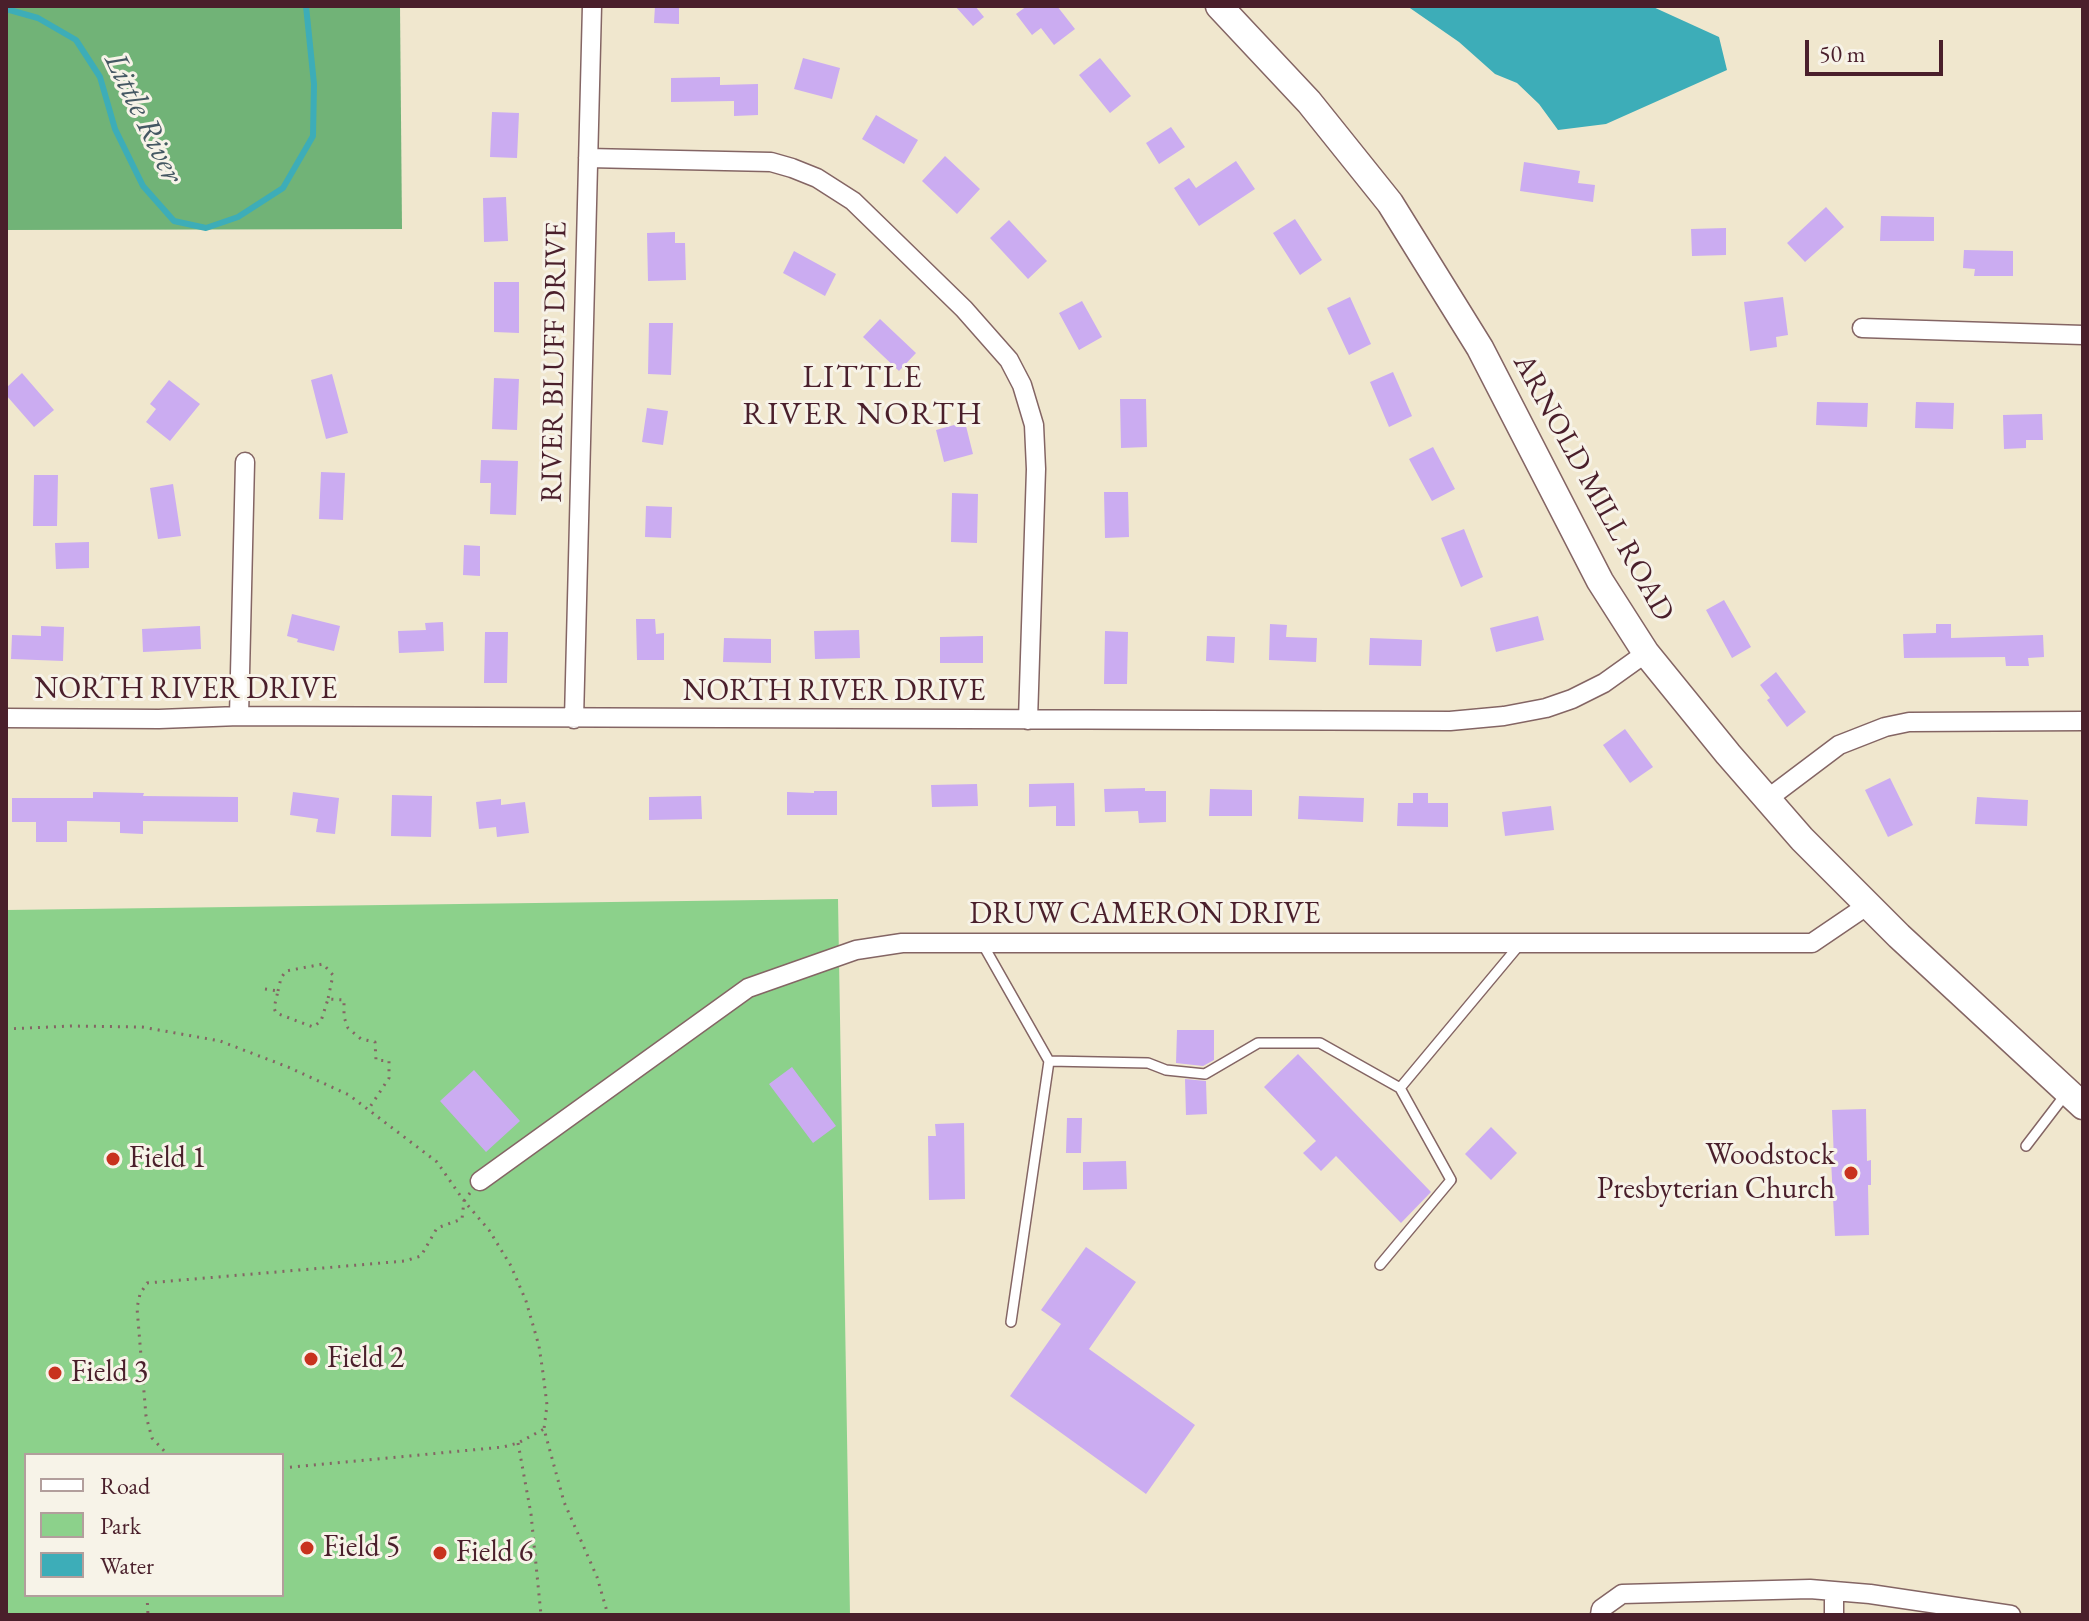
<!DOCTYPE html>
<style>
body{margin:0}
#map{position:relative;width:2089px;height:1621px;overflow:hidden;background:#f0e7ce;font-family:"EB Garamond",serif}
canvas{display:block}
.frame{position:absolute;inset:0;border:8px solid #4a1f2b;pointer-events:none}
.legend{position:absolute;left:24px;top:1453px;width:260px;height:144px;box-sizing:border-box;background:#f7f3e8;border:2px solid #b29e9c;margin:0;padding:10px 14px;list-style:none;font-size:24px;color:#4a1f2b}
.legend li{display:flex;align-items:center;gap:16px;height:40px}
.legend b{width:40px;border:2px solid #b29e9c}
.scale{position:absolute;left:1805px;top:40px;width:138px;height:36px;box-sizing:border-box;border:4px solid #4a1f2b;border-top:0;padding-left:10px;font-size:24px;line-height:28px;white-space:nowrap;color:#4a1f2b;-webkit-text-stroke:6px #f7f3e8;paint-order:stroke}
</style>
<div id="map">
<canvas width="2089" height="1621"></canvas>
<div class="frame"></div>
<ul class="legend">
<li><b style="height:10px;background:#fff"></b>Road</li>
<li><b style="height:22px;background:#8cd18b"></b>Park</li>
<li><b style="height:22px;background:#3dadb8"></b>Water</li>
</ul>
<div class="scale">50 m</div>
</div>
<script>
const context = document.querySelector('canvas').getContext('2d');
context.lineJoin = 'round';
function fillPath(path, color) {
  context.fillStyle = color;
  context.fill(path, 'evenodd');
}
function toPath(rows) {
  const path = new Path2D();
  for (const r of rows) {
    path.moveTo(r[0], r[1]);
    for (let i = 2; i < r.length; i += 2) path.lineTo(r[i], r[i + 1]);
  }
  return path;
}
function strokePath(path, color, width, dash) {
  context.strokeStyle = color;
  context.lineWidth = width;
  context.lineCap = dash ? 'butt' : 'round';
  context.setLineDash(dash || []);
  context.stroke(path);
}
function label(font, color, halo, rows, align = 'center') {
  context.font = font + ' "EB Garamond",serif';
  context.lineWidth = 6;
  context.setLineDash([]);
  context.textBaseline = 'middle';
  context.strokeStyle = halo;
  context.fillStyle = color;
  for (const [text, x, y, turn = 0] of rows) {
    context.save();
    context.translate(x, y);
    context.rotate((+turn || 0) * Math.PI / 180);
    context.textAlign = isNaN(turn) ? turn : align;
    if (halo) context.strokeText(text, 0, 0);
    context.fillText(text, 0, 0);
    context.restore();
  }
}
fillPath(toPath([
 [838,899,850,1615,6,1615,6,910],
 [26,1455,282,1455,282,1595,26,1595]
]), '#8cd18b');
fillPath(toPath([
 [6,6,400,6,402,229,6,230]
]), '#71b377');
fillPath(toPath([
 [1407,6,1651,6,1719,37,1727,70,1606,124,1558,130,1539,104,1517,83,1495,74,1459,42]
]), '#3dadb8');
strokePath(toPath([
 [6,9,38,18,76,40,100,77,115,129,143,186,174,221,206,228,238,217,283,188,313,136,314,84,306,6]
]), '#3dadb8', 6);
fillPath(toPath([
 [655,6,679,6,679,24,654,23],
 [955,6,975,6,984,17,973,26],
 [1027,6,1057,6,1075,29,1054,45,1041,28,1032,35,1016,14],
 [803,58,840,68,832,99,794,89],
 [1100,58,1131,96,1110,113,1079,75],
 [720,77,720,85,758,84,758,115,734,116,734,101,671,102,671,78],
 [492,112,519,113,517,158,490,157],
 [876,115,918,140,904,164,862,139],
 [1171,127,1185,147,1159,164,1146,143],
 [945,156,980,189,957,214,922,181],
 [1236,161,1255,189,1199,226,1174,188,1189,178,1196,188],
 [1524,162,1580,171,1578,183,1595,185,1593,202,1520,191],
 [506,197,508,241,484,242,483,198],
 [1826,207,1844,227,1805,262,1787,243],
 [1881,216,1934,217,1934,241,1880,241],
 [1295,219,1322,260,1300,275,1273,233],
 [1009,220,1047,261,1028,279,990,238],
 [1726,228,1726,255,1692,256,1691,229],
 [675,232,675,243,685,243,686,280,648,281,647,233],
 [1964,250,2013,251,2013,276,1974,276,1975,269,1963,268],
 [794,251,836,274,825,296,783,273],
 [494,282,519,282,519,333,494,332],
 [1350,297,1371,344,1349,355,1327,308],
 [1783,297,1788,335,1776,337,1777,347,1750,351,1744,302],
 [1082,301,1102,337,1079,350,1059,313],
 [880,319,916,353,899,371,863,337],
 [649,323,673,323,671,375,648,374],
 [1393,372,1412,416,1389,427,1370,382],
 [22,373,54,410,34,427,6,395,6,388],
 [332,374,348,433,326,439,311,380],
 [494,378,519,379,517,430,492,429],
 [169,380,200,404,170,441,146,422,156,409,150,404],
 [1120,399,1146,399,1147,447,1121,448],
 [1817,402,1868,403,1867,427,1816,425],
 [1916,402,1954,403,1953,429,1915,428],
 [647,408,668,411,663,445,642,442],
 [2042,414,2043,440,2026,440,2026,448,2004,449,2003,415],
 [965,422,973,454,944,462,936,430],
 [1433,447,1455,489,1432,501,1409,459],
 [481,460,518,461,516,515,490,514,491,483,480,483],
 [321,472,345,473,343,520,319,519],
 [34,475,58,475,57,526,33,526],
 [173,484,181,536,158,539,150,488],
 [1104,492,1128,492,1129,537,1105,538],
 [952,493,978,494,977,543,951,542],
 [646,506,672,507,671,538,645,537],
 [1464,529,1483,577,1461,587,1441,538],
 [89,542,89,568,56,569,55,543],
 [464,545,480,546,480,576,463,575],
 [1724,600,1751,647,1732,658,1706,610],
 [292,614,340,626,334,651,297,642,298,639,287,636],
 [1538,616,1544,640,1496,652,1490,628],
 [636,619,655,619,656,634,664,633,664,660,637,660],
 [443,622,444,651,399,653,398,631,426,630,425,623],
 [1270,624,1287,625,1286,637,1317,638,1316,662,1269,660],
 [1936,624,1951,624,1951,638,2043,635,2044,657,2028,658,2029,666,2006,666,2005,657,1904,658,1903,634,1936,633],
 [41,626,64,627,63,661,11,659,12,635,41,636],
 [200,626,201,649,143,652,142,629],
 [859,630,860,658,815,659,814,631],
 [1105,631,1128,632,1127,684,1104,684],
 [485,632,508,632,507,683,484,683],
 [983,636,983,663,940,663,940,637],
 [1207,636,1235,637,1234,663,1206,661],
 [724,638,771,639,771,663,723,662],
 [1370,638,1422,640,1421,666,1369,665],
 [1776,672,1806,712,1787,727,1767,700,1770,698,1760,685],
 [1625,729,1653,767,1630,783,1603,745],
 [1890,778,1913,825,1888,837,1865,790],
 [1074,783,1075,826,1056,826,1056,806,1029,807,1029,784],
 [977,784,978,806,932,807,931,785],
 [1145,788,1145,791,1166,791,1166,822,1139,823,1138,811,1105,812,1104,789],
 [1210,789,1252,790,1252,816,1209,816],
 [814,791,837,791,837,815,787,815,787,792,814,793],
 [93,792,144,793,143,796,238,797,238,822,143,821,143,834,120,833,120,822,67,821,67,842,36,842,36,822,12,822,12,798,93,798],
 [293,792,339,798,335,834,316,832,318,819,290,815],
 [1413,793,1428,793,1428,803,1448,803,1448,827,1397,826,1398,803,1413,803],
 [392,795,432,796,431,837,391,836],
 [701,796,702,819,649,820,649,797],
 [1299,796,1364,798,1363,822,1298,819],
 [1977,797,2028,800,2027,826,1975,824],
 [501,799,501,805,525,802,529,833,497,837,496,827,479,829,476,802],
 [1551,806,1554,830,1505,836,1502,812],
 [1177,1030,1214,1030,1214,1060,1203,1066,1176,1063],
 [1298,1054,1431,1192,1401,1223,1336,1156,1321,1171,1303,1153,1316,1141,1264,1087],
 [792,1067,836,1126,813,1143,769,1084],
 [474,1070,520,1121,486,1152,440,1101],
 [1185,1079,1206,1081,1207,1114,1186,1115],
 [1866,1109,1867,1161,1871,1160,1871,1185,1868,1185,1869,1235,1835,1236,1831,1160,1834,1160,1832,1110],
 [1067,1118,1082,1118,1081,1153,1066,1153],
 [964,1123,965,1199,929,1200,928,1136,936,1136,935,1124],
 [1491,1127,1517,1153,1491,1180,1465,1154],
 [1126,1161,1127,1189,1083,1190,1083,1162],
 [1086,1247,1136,1282,1089,1349,1195,1425,1146,1494,1010,1396,1061,1324,1041,1310]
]), '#cbacf1');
const lane = toPath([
 [982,943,1049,1061,1148,1063,1166,1070,1205,1074,1258,1043,1320,1043,1400,1088,1521,943],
 [2026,1146,2065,1095],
 [1380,1265,1451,1180,1400,1088],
 [1011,1322,1049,1061]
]);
const street = toPath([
 [588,158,771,162,792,168,817,178,853,201,964,309,1009,360,1022,385,1034,425,1036,469,1028,720],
 [1862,328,2083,335],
 [239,716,245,462],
 [6,718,159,719,239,716,1450,721,1504,716,1546,708,1572,699,1604,683,1646,653],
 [574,719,592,6],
 [1766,800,1839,745,1885,727,1909,722,2083,721],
 [480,1181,748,988,856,950,902,943,1812,943,1868,905],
 [1834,1591,1834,1615],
 [1600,1615,1601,1609,1622,1594,1810,1589,1870,1594,2011,1615]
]);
const secondary = toPath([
 [1219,6,1309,102,1390,203,1480,348,1600,581,1646,653,1728,754,1802,839,1899,936,2083,1106]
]);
strokePath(lane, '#846564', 12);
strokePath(street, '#846564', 21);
strokePath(secondary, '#846564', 29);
strokePath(toPath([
 [265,989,278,991,274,1008,276,1013,313,1027,321,1021,328,999,344,1000,344,1017,348,1028,361,1039,375,1042,376,1060,389,1061,389,1078,368,1110],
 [278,991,281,978,286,971,323,964,333,975,328,999],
 [6,1029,70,1026,142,1027,220,1041,288,1067,349,1095,437,1162,464,1201,462,1219,437,1228,421,1256,405,1261,147,1283,140,1294,137,1308,146,1416,152,1438,168,1455],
 [470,1193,464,1201,489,1230,511,1266,526,1301,539,1346,543,1373,547,1405,544,1429,564,1502,597,1577,608,1615],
 [518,1443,531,1514,541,1615],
 [282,1468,503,1447,518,1443,544,1429],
 [147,1595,148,1615]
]), '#846564', 3, [2, 6]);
strokePath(lane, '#fff', 9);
strokePath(street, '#fff', 18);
strokePath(secondary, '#fff', 26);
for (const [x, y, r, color] of [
 [113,1159,8,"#c8321e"],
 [1851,1173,8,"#c8321e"],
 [311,1359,8,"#c8321e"],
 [55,1373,8,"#c8321e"],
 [307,1548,8,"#c8321e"],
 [440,1553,8,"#c8321e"]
]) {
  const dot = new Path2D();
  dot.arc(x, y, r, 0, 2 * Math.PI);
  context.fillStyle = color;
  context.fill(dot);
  strokePath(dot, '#f7f3e8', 3);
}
label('30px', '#4a1f2b', '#f7f3e8', [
 ["RIVER BLUFF DRIVE",555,362,-89],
 ["ARNOLD MILL ROAD",1593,488,61],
 ["NORTH RIVER DRIVE",186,690],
 ["NORTH RIVER DRIVE",834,692],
 ["DRUW CAMERON DRIVE",1145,915]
]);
label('30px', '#4a1f2b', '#f7f3e8', [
 ["Woodstock",1835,1156,"right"],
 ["Presbyterian Church",1835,1190,"right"],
 ["Field 1",129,1159],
 ["Field 2",327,1359],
 ["Field 3",71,1373],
 ["Field 5",323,1548],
 ["Field 6",456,1553]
], 'left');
label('italic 32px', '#455863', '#f7f3e8', [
 ["Little River",143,118,64]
]);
context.letterSpacing = '2px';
label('32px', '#4a1f2b', '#f7f3e8', [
 ["LITTLE",863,378],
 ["RIVER NORTH",863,415]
]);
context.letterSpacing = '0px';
</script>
